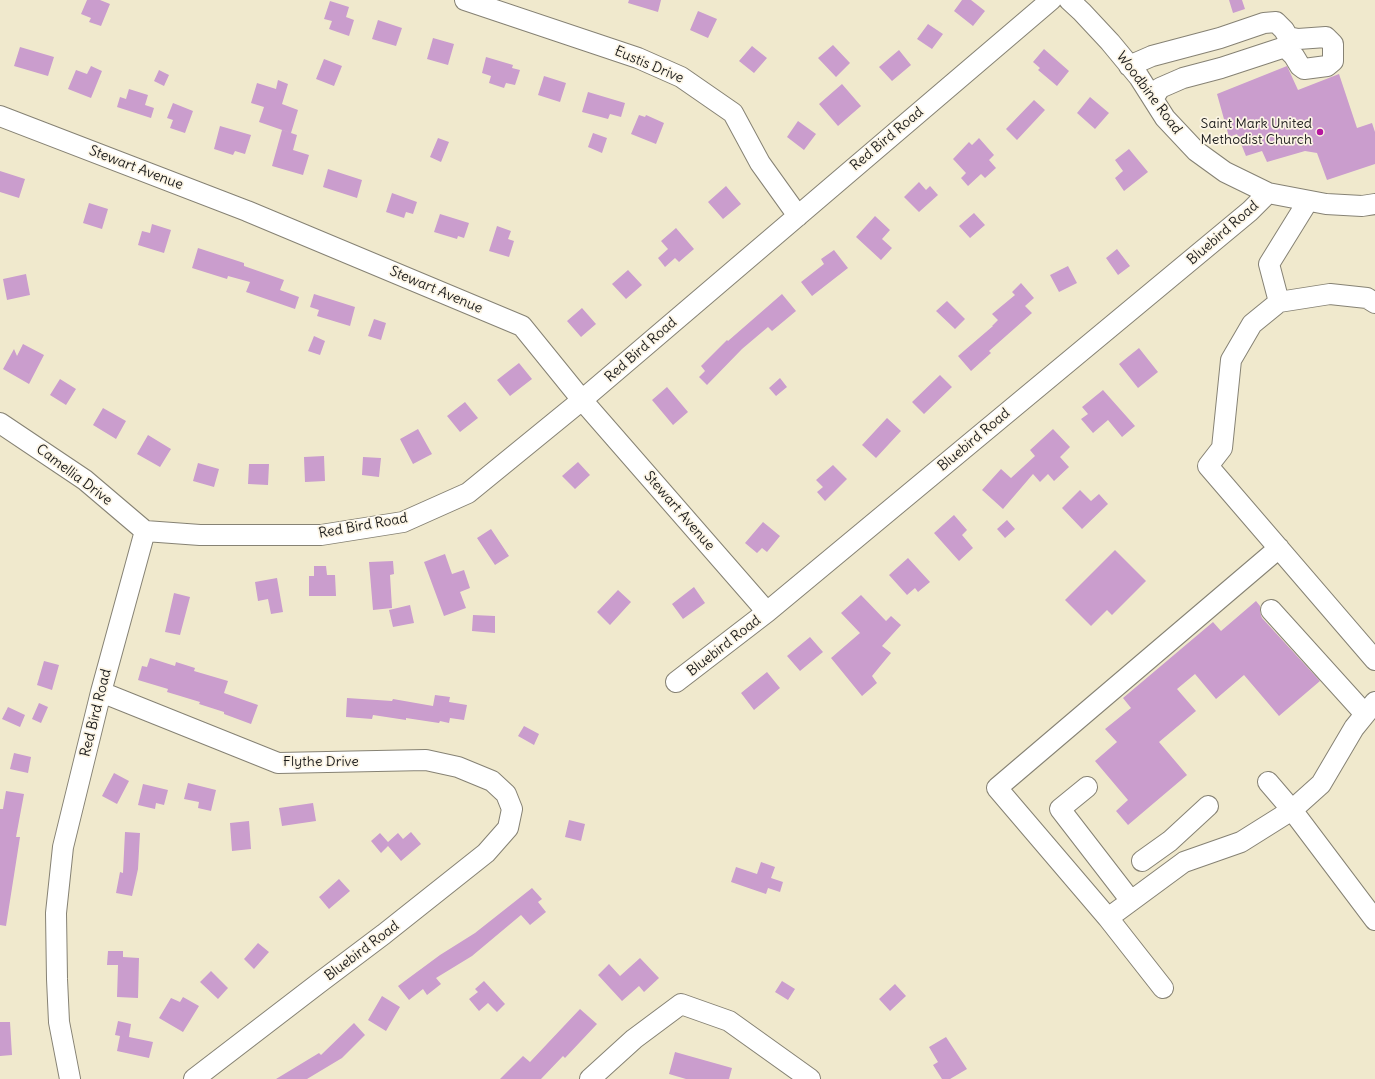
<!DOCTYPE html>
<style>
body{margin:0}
canvas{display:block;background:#f0e9cd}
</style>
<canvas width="1375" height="1079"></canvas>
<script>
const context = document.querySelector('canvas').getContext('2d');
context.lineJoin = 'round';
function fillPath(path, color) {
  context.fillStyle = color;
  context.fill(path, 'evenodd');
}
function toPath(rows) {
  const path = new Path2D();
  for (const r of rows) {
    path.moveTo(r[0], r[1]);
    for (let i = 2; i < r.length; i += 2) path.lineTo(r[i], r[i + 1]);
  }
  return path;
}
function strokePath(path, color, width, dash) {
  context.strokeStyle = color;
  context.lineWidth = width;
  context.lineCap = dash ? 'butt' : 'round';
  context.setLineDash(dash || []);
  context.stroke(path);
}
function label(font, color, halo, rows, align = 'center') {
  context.font = font + ' Delius,sans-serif';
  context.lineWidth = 3.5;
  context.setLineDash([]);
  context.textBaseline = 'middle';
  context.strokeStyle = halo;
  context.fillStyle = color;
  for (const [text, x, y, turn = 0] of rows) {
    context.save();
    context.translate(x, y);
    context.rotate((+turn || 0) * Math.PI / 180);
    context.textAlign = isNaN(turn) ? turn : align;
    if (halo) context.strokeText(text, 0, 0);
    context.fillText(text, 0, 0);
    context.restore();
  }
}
fillPath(toPath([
 [87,0,100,0,110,4,101,26,89,22,91,18,81,14],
 [629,0,661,0,658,12,628,3],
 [962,0,971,0,985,11,973,26,954,11],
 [1229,0,1242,0,1245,9,1233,13],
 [330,1,349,7,346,17,354,20,349,36,329,29,332,21,324,19],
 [698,11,717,19,708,38,690,30],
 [378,20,402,28,396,46,372,39],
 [928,24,943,34,932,49,917,39],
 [433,38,454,44,448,65,427,59],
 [833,45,850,63,836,77,818,58],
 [752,46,767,58,754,73,739,61],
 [20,47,54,57,48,76,14,66],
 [1044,49,1069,71,1057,86,1038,70,1040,68,1033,62],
 [899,50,911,65,892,81,879,67],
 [486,57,513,65,512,68,520,70,515,85,506,83,504,88,489,83,491,76,482,73],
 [324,59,342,66,334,86,316,79],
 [91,66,102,71,91,98,68,89,76,70,87,74],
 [1287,66,1298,90,1339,74,1357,128,1372,123,1375,132,1375,164,1327,180,1317,153,1305,151,1267,162,1262,151,1246,156,1237,134,1229,137,1217,94],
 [159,70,169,75,164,86,154,81],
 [544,76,566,83,560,102,538,95],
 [278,80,288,84,282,104,298,110,291,133,259,122,264,107,251,103,257,83,276,89],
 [842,84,861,106,838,126,819,104],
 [129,89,148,95,145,105,154,108,151,118,117,107,120,97,126,99],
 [588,92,625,103,621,117,610,114,608,119,582,112],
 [1090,97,1109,113,1095,129,1077,113],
 [1034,100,1045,110,1017,140,1006,129],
 [173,103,193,111,185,133,170,128,173,120,167,118],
 [639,115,645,117,646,115,664,123,656,144,631,134],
 [798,121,816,134,804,150,787,137],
 [220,126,251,135,245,154,235,151,233,155,214,149],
 [282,130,297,135,293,150,309,155,303,175,272,166],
 [593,133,607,138,602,153,588,147],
 [438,138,449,142,441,162,430,157],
 [979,138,994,155,989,160,996,168,985,178,981,174,968,186,961,178,966,173,953,159,969,142,972,145],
 [1129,149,1148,172,1124,191,1115,178,1123,171,1115,160],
 [328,169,362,180,357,198,323,187],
 [0,171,25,179,19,198,0,192],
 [919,182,926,190,930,186,938,195,919,212,904,197],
 [726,186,741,204,723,219,708,202],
 [392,193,417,202,413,214,406,212,404,218,386,212],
 [89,203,108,209,102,229,83,223],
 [974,213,985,225,970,238,959,226],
 [440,214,469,223,464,238,458,236,457,239,434,232],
 [875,216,890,230,882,239,892,248,881,260,856,237],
 [152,224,171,230,164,253,138,245,142,231,150,233],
 [497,226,511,231,508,239,514,241,509,257,489,251],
 [676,228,694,249,679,262,675,258,665,267,658,258,668,249,661,241],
 [198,248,244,263,244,266,284,280,280,290,299,297,295,309,246,292,250,282,228,276,227,279,192,268],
 [1117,249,1130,266,1118,275,1106,258],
 [834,250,848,268,812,296,801,282,824,264,821,259],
 [1068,266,1077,283,1059,292,1050,275],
 [628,270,642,285,626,299,612,284],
 [26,274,30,295,7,300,3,279],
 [1021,283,1034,298,1025,306,1032,313,989,351,991,353,971,371,958,356,993,326,992,326,998,320,992,314,1015,295,1012,292],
 [314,294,355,307,350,326,317,316,319,310,310,307],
 [782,294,796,311,772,331,768,327,742,349,707,385,699,377,705,371,701,366,727,340,728,341],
 [947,301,965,319,955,329,936,311],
 [582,308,596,324,581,337,567,321],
 [374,319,386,323,381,340,368,336],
 [314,336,325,341,320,355,308,351],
 [23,344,44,355,29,384,3,369,14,349,17,356],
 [1139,348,1158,372,1138,388,1119,364],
 [519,363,532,379,510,396,497,380],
 [940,375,952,387,924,414,912,402],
 [780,378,787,387,776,396,769,388],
 [60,379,76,389,66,405,50,395],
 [667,387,688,412,673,425,652,400],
 [1103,390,1135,426,1122,437,1108,420,1093,433,1081,419,1088,414,1082,407],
 [465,402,478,418,460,432,447,416],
 [103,408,126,421,116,439,93,425],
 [887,418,901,431,876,458,862,445],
 [418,429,432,454,413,464,400,439],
 [1053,429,1070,447,1060,457,1069,467,1054,481,1048,474,1040,482,1033,474,1003,509,982,490,1001,469,1011,478,1035,456,1030,450],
 [148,435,171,449,160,467,137,454],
 [324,456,325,481,305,482,304,457],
 [363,457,381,458,379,477,362,475],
 [578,462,590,475,575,489,562,476],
 [198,463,219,469,214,487,193,481],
 [249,464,269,464,268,485,248,484],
 [833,465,847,479,825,501,817,492,823,487,816,480],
 [1080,490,1091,501,1099,494,1108,504,1082,529,1062,508],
 [954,515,967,530,962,535,973,548,959,561,934,533],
 [1007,520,1015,529,1005,538,997,529],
 [763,522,780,536,767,552,762,548,757,553,745,543],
 [491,529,509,556,495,565,477,538],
 [1115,550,1146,581,1112,615,1107,610,1091,626,1065,600],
 [445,554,452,574,464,570,470,588,460,592,466,608,444,616,424,562],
 [908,558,930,582,918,592,915,588,907,595,889,575],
 [393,561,394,574,390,575,392,608,373,610,369,562],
 [314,566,326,566,327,575,335,575,336,596,309,596,309,576,314,576],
 [277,578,283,612,271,614,268,599,258,601,255,582],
 [694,587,705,603,683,619,672,604],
 [618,590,631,602,610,625,597,612],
 [174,593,190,597,180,635,165,632],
 [861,595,886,621,891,616,901,625,882,646,891,653,872,676,877,683,862,696,831,658,860,633,841,613],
 [1256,601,1260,606,1260,612,1262,618,1320,681,1279,716,1244,675,1216,699,1195,674,1177,689,1196,711,1159,742,1187,775,1128,825,1116,811,1128,800,1095,761,1117,742,1105,729,1131,708,1123,698,1213,622,1221,631],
 [410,605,414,623,393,627,389,610],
 [473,615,495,616,495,633,472,631],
 [810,637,823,652,800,671,787,656],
 [150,658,175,666,176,662,195,668,194,671,228,681,224,693,258,705,251,724,224,714,224,712,199,704,200,702,167,692,168,689,138,680,142,666,147,667],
 [44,661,59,665,52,690,37,685],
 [767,672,780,688,754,710,741,693],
 [435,695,450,697,449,702,467,705,464,720,450,718,449,723,440,721,439,723,406,718,406,720,373,715,372,719,346,717,347,698,392,701,393,699,433,706],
 [39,703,48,707,41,723,32,719],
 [8,707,25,715,20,727,2,719],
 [524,726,539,734,534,745,518,736],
 [14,753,31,757,28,773,10,769],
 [114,773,129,781,117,804,102,796],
 [188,783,216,790,211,811,198,808,199,802,184,799],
 [143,784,168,790,164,805,156,803,155,809,138,805],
 [6,791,24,794,16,837,20,837,6,926,0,925,0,809,3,809],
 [313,803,316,821,282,826,279,808],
 [569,820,585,824,581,841,565,837],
 [249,821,251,849,232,851,230,823],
 [125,832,140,833,138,869,132,896,116,893,120,872,123,873],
 [411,832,421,844,401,861,388,846,381,853,371,841,380,833,388,842,398,833,403,839],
 [761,862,775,867,771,878,783,882,780,892,768,888,766,894,731,882,736,867,757,874],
 [339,879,350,891,329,909,319,897],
 [532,888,542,899,538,902,546,912,530,925,521,915,472,956,436,978,441,984,427,995,423,989,409,1000,398,986,440,955,475,933],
 [258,943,269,952,254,969,244,959],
 [108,951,123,951,123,957,139,958,138,998,117,997,118,965,107,965],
 [640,958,659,978,644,992,639,986,622,1001,598,975,609,964,620,976],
 [211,971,228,988,218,999,200,982],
 [484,981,505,1004,497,1012,488,1003,479,1011,469,999,478,992,475,989],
 [782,981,795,989,788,1000,775,992],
 [895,984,906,996,890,1011,879,999],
 [382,996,400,1007,386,1031,368,1020],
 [183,997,199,1006,183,1032,159,1018,171,998,180,1002],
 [580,1009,597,1024,565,1058,563,1056,541,1079,500,1079,523,1056,530,1062],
 [118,1021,131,1024,129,1037,153,1042,149,1058,117,1051,120,1036,115,1035],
 [0,1022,10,1022,12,1055,0,1056],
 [354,1023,365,1035,342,1058,307,1079,276,1079,319,1053,321,1055],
 [946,1037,967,1069,950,1079,942,1079,933,1065,938,1062,929,1047],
 [675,1052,732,1068,729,1079,686,1079,669,1074]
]), '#ca9dcd');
const minor = toPath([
 [465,0,638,58,681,77,733,113,760,163,798,216],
 [1069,0,1082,12,1110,42,1139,77,1165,118,1196,151,1225,172,1268,193,1326,204,1362,206,1375,204],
 [1285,47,1294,56,1300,66,1304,69,1327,66,1333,61,1333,44,1326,37,1298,39,1288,37],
 [1129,66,1152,56,1220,38,1264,23,1276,22,1284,30,1288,37,1288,42,1285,47,1221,68,1183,78,1160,88,1153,99],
 [0,116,247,211,522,326,582,400,767,612],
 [1279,302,1269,264,1308,201],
 [1375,303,1367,298,1330,294,1279,302,1252,324,1231,360,1222,448,1208,466,1375,660],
 [0,423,85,480,145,531],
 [145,531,200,535,321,535,403,522,468,493,582,400,1051,0],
 [1271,610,1365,714],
 [676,682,767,612,1250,211,1268,193],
 [101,692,278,763,426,760,458,767,492,781,506,794,512,809,508,828,486,853,384,934,319,983,194,1079],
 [1268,782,1292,810,1375,920],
 [1087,787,1060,809,1131,901],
 [1142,861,1170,841,1208,806],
 [1108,918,1184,862,1241,842,1292,810,1321,784,1354,728,1375,702],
 [1163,988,1108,918,997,788,1279,548],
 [70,1079,59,1022,57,979,56,913,63,847,101,692,145,531],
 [590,1079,634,1039,681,1004,729,1021,810,1079]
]);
strokePath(minor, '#868274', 22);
strokePath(minor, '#fff', 20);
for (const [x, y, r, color] of [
 [1320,132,4,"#b5179e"]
]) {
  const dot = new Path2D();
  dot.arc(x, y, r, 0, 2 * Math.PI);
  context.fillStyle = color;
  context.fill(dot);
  strokePath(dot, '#fcf5e5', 1.5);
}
label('14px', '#1c1c1c', '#fcf5e5', [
 ["Eustis Drive",649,65,23],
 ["Woodbine Road",1149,93,53],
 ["Red Bird Road",887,139,-40],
 ["Stewart Avenue",136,168,21],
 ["Bluebird Road",1223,233,-41],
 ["Stewart Avenue",436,290,23],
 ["Red Bird Road",641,350,-41],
 ["Bluebird Road",974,440,-40],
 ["Camellia Drive",74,475,37],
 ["Stewart Avenue",679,511,49],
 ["Red Bird Road",363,526,-10],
 ["Bluebird Road",724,646,-38],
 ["Red Bird Road",96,713,-76],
 ["Flythe Drive",321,762],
 ["Bluebird Road",362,951,-37]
]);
label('14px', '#1c1c1c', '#fcf5e5', [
 ["Saint Mark United",1312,124],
 ["Methodist Church",1312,140]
], 'right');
</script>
